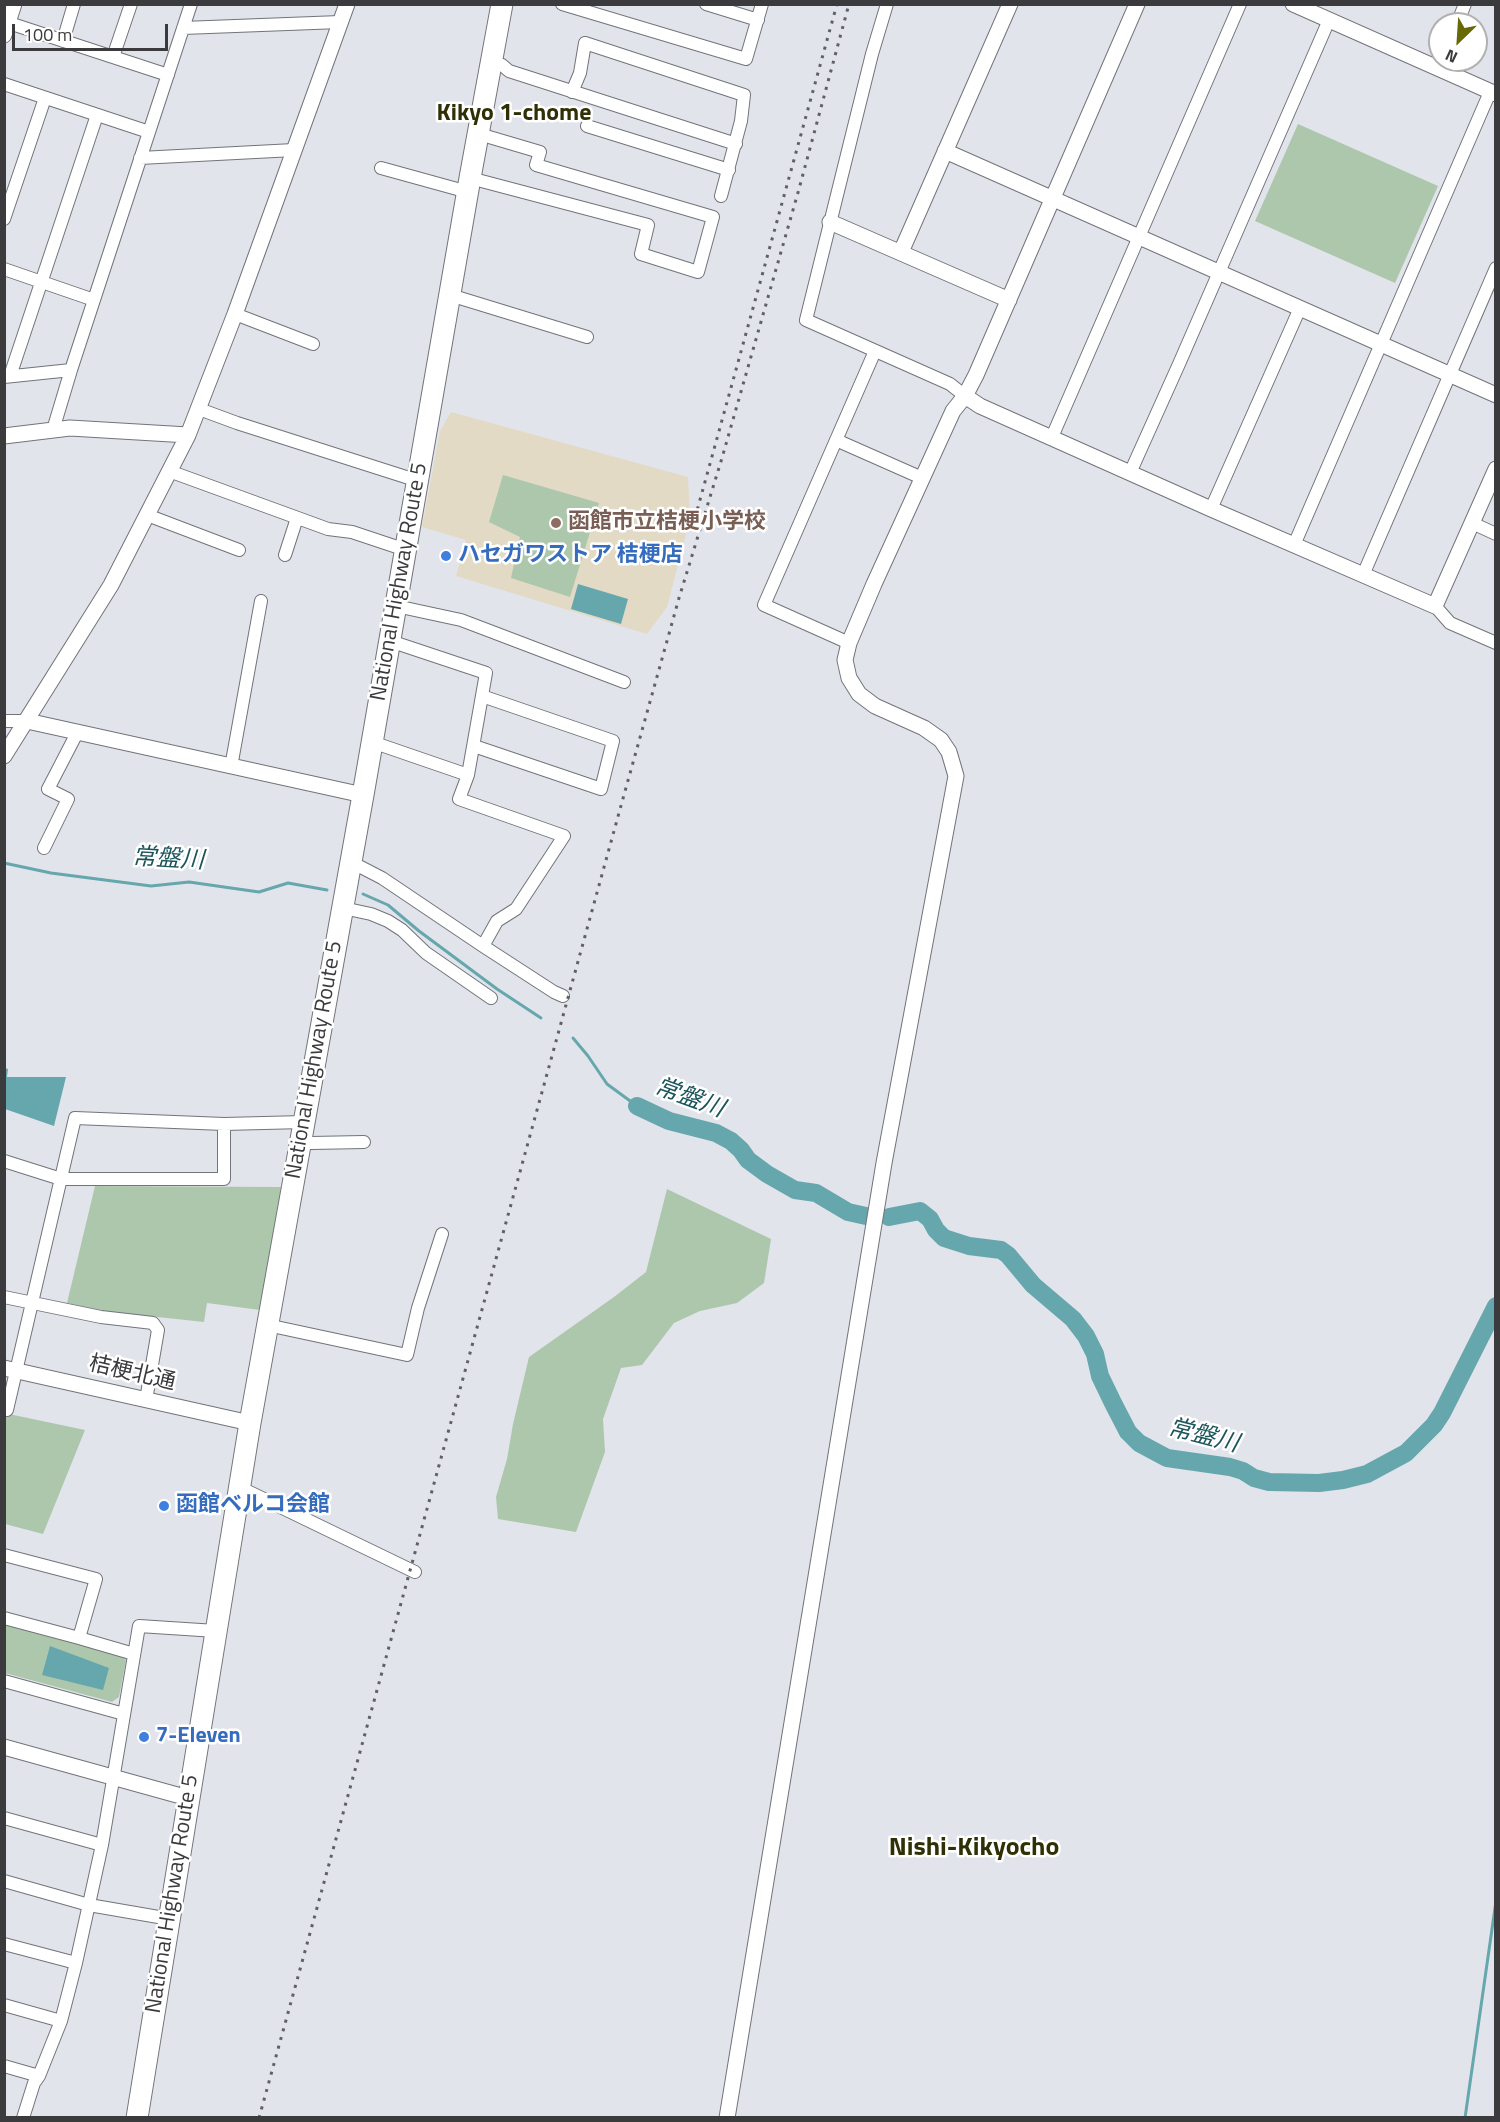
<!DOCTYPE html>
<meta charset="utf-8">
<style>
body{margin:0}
#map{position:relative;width:1500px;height:2122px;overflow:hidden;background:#e2e4eb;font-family:"Titillium Web",sans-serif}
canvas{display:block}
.frame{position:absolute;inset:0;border:6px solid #3b3b3e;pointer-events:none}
.north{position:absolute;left:1428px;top:12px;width:60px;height:60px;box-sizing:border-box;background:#fff;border:2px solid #b1b1b2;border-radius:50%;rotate:205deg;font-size:16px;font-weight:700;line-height:24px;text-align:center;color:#3b3b3e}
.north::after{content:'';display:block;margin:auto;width:21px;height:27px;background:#676906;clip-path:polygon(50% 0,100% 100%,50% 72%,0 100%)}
.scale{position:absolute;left:12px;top:24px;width:156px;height:27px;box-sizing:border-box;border:3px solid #3b3b3e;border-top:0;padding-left:8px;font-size:18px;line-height:21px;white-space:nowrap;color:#3b3b3e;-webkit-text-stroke:4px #fff;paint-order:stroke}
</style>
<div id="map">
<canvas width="1500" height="2122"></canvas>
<div class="frame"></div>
<div class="north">N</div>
<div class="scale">100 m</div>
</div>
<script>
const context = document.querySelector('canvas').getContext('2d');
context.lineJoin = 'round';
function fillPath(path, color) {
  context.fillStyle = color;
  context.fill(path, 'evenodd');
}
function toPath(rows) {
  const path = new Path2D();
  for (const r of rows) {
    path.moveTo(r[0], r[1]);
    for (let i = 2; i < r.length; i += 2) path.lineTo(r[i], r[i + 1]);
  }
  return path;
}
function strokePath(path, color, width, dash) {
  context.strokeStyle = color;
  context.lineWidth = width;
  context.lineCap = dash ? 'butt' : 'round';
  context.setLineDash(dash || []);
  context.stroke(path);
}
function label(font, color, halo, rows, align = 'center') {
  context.font = font + ' "Titillium Web","Noto Sans JP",sans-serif';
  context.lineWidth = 5;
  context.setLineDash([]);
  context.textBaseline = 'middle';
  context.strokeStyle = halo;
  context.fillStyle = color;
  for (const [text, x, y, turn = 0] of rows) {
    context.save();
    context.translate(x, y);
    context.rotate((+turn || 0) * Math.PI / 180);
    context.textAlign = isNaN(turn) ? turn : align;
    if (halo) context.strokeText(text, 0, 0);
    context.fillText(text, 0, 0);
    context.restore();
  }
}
fillPath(toPath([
 [451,412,688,477,690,519,667,607,647,634,456,576,466,540,422,527,440,431]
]), '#e2dac4');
fillPath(toPath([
 [1298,124,1438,186,1395,283,1255,221],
 [503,475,599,503,570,597,511,578,520,537,489,522],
 [95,1186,281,1187,260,1310,207,1303,204,1322,102,1311,67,1303],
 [667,1189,771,1239,764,1283,737,1303,700,1311,674,1323,642,1365,621,1368,603,1419,605,1452,576,1532,498,1519,496,1497,507,1459,513,1424,529,1357,614,1297,646,1272],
 [4,1413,85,1430,43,1534,5,1524],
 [4,1623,122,1655,126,1660,119,1697,112,1702,5,1673]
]), '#adc7ac');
fillPath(toPath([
 [578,584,628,599,621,624,571,609],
 [5,1068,8,1069,7,1077,66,1077,54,1126,5,1109],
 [50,1646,109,1668,103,1690,42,1675]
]), '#66a7ad');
strokePath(toPath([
 [4,863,51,873,151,886,189,882,259,892,288,883,327,890],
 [363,894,388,905,419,931,497,989,541,1018],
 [573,1038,588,1056,607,1084,637,1106],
 [1465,2118,1496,1901]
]), '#66a7ad', 3);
strokePath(toPath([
 [637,1106,669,1121,716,1133,731,1141,741,1150,748,1160,767,1174,795,1190,816,1193,848,1212,866,1216],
 [889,1217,920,1211,930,1219,936,1230,944,1238,969,1246,1001,1250,1008,1255,1033,1285,1073,1319,1086,1336,1095,1354,1100,1376,1113,1403,1128,1432,1139,1443,1167,1458,1230,1467,1243,1471,1254,1478,1269,1482,1319,1483,1343,1480,1367,1474,1406,1453,1434,1425,1442,1413,1496,1306]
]), '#66a7ad', 18);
const minor = toPath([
 [562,4,746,59,762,4],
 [706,4,758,20],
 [887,4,872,54,806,320,950,384,965,396],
 [9,23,168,75],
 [1457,24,1465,4],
 [183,28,340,22],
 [63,41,74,4],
 [113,57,131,4],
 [492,62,502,65,509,71,736,144],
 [4,84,149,132],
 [572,92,580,73,585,43,744,95,741,121,721,196],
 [587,126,729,170],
 [140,158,294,150],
 [381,168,468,192],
 [470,178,648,225,641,254,698,272,713,217,536,165,540,152,479,134],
 [4,219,45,98],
 [4,269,94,300],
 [450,295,587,337],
 [235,314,313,344],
 [10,376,97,115],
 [4,377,71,370],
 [199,409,237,423,409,478,419,479],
 [53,430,71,370,191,4],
 [1052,437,1240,4],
 [836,440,922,478],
 [169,471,328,529,352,532,406,550],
 [1130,473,1179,364,1329,20],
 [1211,509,1300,308],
 [147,515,239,550],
 [1472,523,1496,534],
 [1294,545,1490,92],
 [285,555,297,518],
 [1363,575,1496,268],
 [396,606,461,620,624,682],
 [1435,606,1450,623,1496,643],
 [390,641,486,673,468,775,459,799,564,836,516,909,497,921,483,946],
 [849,643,764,605,875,351],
 [4,721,27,721],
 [372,742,468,775],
 [474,746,601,789,613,741,482,696],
 [231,767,261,601],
 [44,848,68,799,48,789,77,733],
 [351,862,382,878,483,946,554,992,563,996],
 [343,908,371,914,388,921,402,930,426,953,491,998],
 [301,1140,311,1143,364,1142],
 [4,1161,61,1179,224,1179,224,1124],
 [4,1297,101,1317,153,1323,158,1330,146,1400],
 [267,1325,407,1355,418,1308,442,1234],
 [7,1410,75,1118,224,1124,304,1122],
 [239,1487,415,1572],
 [4,1555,96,1579,79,1638,134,1654],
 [4,1618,79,1638],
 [4,1681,124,1714],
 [4,1818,102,1845],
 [4,1881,89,1905,170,1919],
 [4,1944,76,1963],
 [4,2005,61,2021],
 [4,2066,39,2076],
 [23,2118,34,2083,39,2076,61,2021,76,1963,102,1845,139,1626,216,1631]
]);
const tertiary = toPath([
 [1293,4,1496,94],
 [4,35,14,4],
 [945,151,1496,395],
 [830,222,1009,300],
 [901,252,1010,4],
 [965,396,980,406,1211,509,1435,606,1496,469],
 [4,436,70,428,188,435],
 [27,721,363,795],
 [4,756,111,585,188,435,235,314,347,4],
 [4,1368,250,1423],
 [4,1747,188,1798],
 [727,2118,884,1163,956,776,949,752,941,740,924,728,875,706,859,694,849,678,845,660,849,643,874,584,953,411,965,396,976,375,1137,4]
]);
const trunk = toPath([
 [137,2118,250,1423,363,795,470,178,502,4]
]);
strokePath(minor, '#72747a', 14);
strokePath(tertiary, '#72747a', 17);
strokePath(trunk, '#72747a', 23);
strokePath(minor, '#fff', 12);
strokePath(tertiary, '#fff', 15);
strokePath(trunk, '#fff', 21);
strokePath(toPath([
 [695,518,837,4],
 [259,2118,622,802,679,598,722,458,799,189,849,4]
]), '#616165', 3, [3, 6]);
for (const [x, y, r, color] of [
 [556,523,6,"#8d6e63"],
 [446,556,6,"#3f7fe0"],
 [164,1506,6,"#3f7fe0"],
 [144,1737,6,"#3f7fe0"]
]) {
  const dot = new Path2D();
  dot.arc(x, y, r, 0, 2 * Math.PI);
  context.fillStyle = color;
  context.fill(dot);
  strokePath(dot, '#fff', 2);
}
label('bold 22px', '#785e54', '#fff', [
 ["函館市立桔梗小学校",568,523]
], 'left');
label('bold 22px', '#366cbe', '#fff', [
 ["ハセガワストア 桔梗店",458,556],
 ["函館ベルコ会館",176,1506],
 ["7-Eleven",156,1737]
], 'left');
label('22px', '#3b3b3e', '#fff', [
 ["National Highway Route 5",400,582,-80],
 ["National Highway Route 5",315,1060,-80],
 ["桔梗北通",132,1374,13],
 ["National Highway Route 5",173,1894,-81]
]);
label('bold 24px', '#2f3006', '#fff', [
 ["Kikyo 1-chome",514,114]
]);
label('italic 24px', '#1c555a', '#fff', [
 ["常盤川",168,860,3],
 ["常盤川",689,1099,20],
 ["常盤川",1203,1437,14]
]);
label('bold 26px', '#2f3006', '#fff', [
 ["Nishi-Kikyocho",974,1849]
]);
</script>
